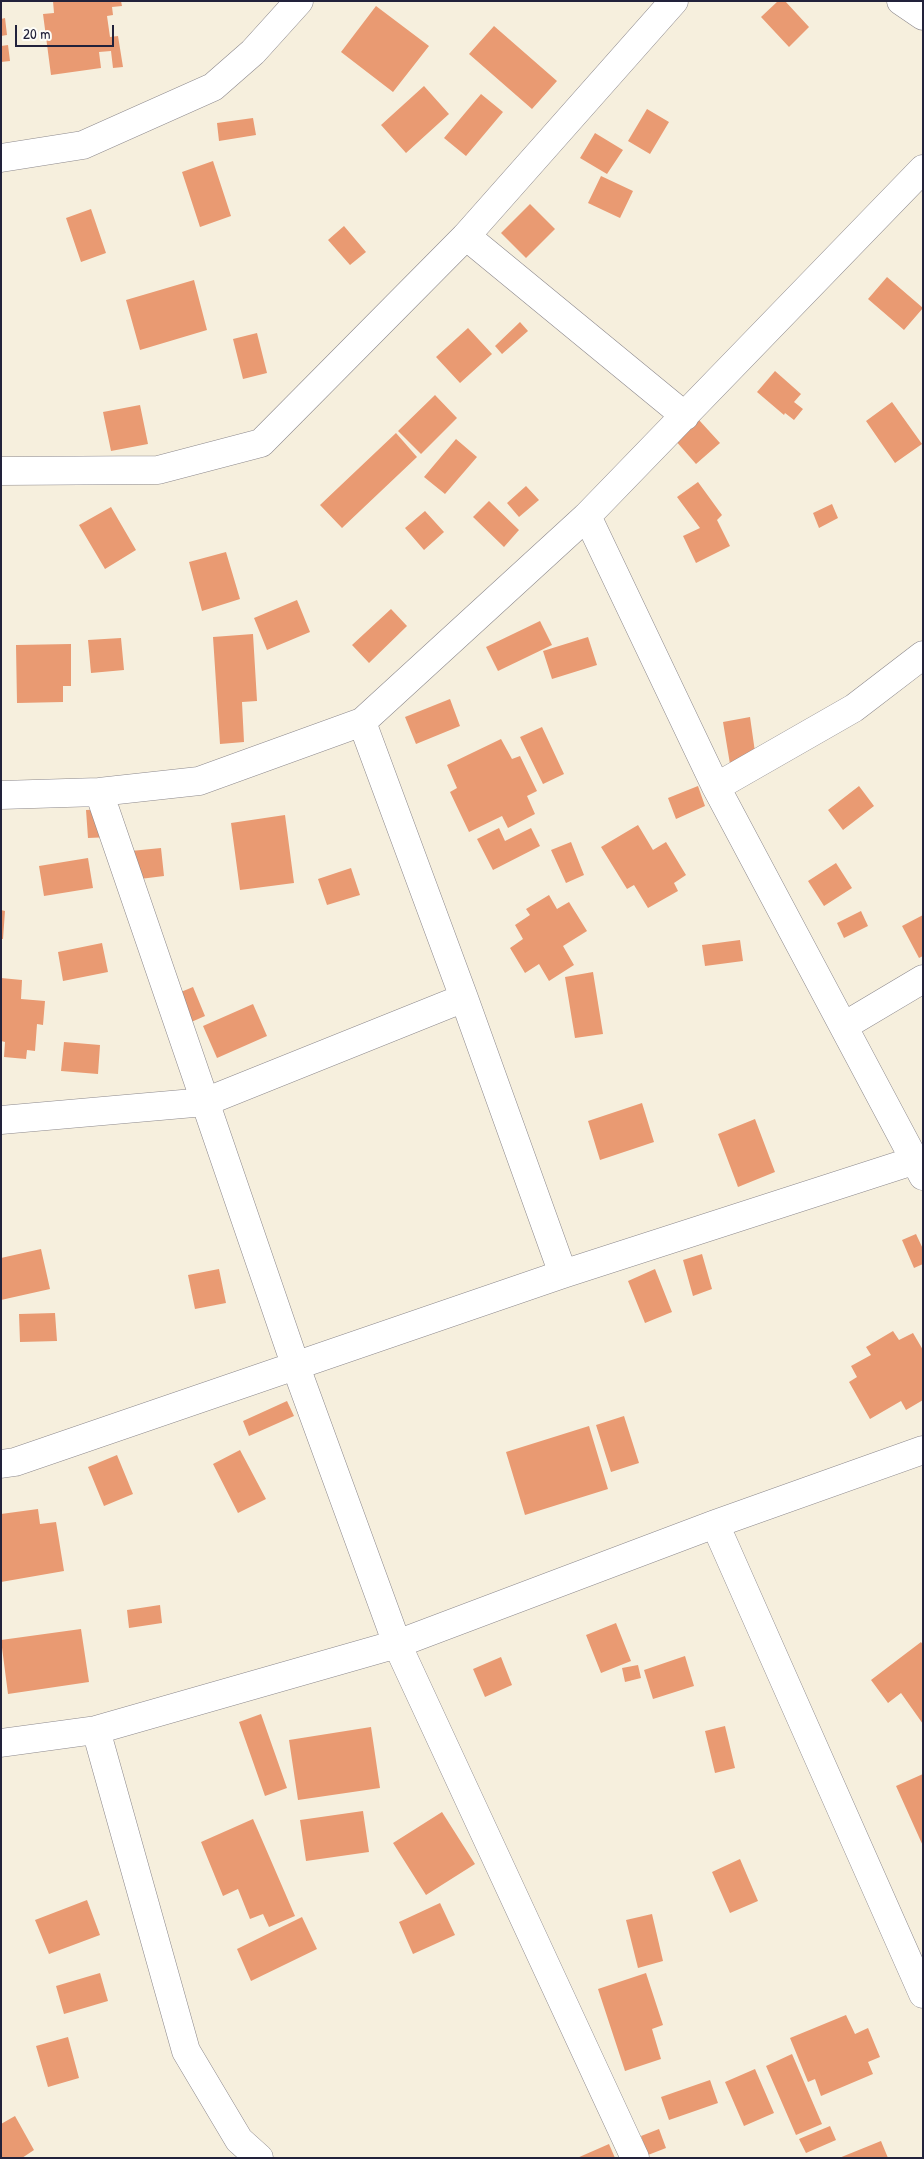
<!DOCTYPE html>
<style>
body{margin:0}
#map{position:relative;width:924px;height:2159px;overflow:hidden;background:#f6efdd;font-family:"Patrick Hand",sans-serif}
canvas{display:block}
.frame{position:absolute;inset:0;border:2px solid #22223b;pointer-events:none}
.scale{position:absolute;left:15px;top:25px;width:99px;height:22px;box-sizing:border-box;border:2px solid #22223b;border-top:0;padding-left:6px;font-size:15px;line-height:18px;white-space:nowrap;color:#22223b;-webkit-text-stroke:4px #fdfcf7;paint-order:stroke}
</style>
<div id="map">
<canvas width="924" height="2159"></canvas>
<div class="frame"></div>
<div class="scale">20 m</div>
</div>
<script>
const context = document.querySelector('canvas').getContext('2d');
context.lineJoin = 'round';
function fillPath(path, color) {
  context.fillStyle = color;
  context.fill(path, 'evenodd');
}
function toPath(rows) {
  const path = new Path2D();
  for (const r of rows) {
    path.moveTo(r[0], r[1]);
    for (let i = 2; i < r.length; i += 2) path.lineTo(r[i], r[i + 1]);
  }
  return path;
}
function strokePath(path, color, width, dash) {
  context.strokeStyle = color;
  context.lineWidth = width;
  context.lineCap = dash ? 'butt' : 'round';
  context.setLineDash(dash || []);
  context.stroke(path);
}
fillPath(toPath([
 [53,1,121,1,122,6,112,7,113,15,107,16,110,37,118,36,123,67,113,68,111,51,99,52,101,68,51,75,43,14,54,13],
 [778,1,785,1,809,27,789,47,761,17],
 [376,6,429,46,393,92,341,52],
 [5,18,7,35,1,36,1,19],
 [494,26,557,81,532,109,469,54],
 [8,45,10,61,1,62,1,46],
 [424,86,449,114,406,153,381,125],
 [481,94,503,112,466,156,444,138],
 [647,109,669,122,650,154,628,141],
 [253,118,256,135,219,141,217,123],
 [595,133,623,150,607,174,580,158],
 [213,161,231,216,200,227,182,172],
 [601,176,633,191,620,218,588,203],
 [530,204,555,229,526,258,501,233],
 [91,209,106,253,81,262,66,218],
 [344,226,366,252,350,265,328,240],
 [887,277,923,308,904,330,868,299],
 [194,280,207,330,140,350,126,300],
 [520,322,528,331,502,354,495,346],
 [468,328,492,354,460,383,436,357],
 [257,333,267,373,243,379,233,339],
 [775,371,801,394,794,402,803,409,794,420,785,413,784,415,757,392],
 [435,395,457,418,421,454,398,431],
 [892,402,922,444,895,463,866,421],
 [140,405,148,444,111,451,103,412],
 [699,420,720,443,696,464,675,440],
 [396,433,417,457,342,528,320,505],
 [456,439,477,457,445,494,424,477],
 [698,482,722,515,717,520,730,546,696,563,683,536,700,528,677,497],
 [526,486,539,500,519,517,507,503],
 [489,501,519,530,504,547,473,517],
 [832,504,838,518,819,528,813,513],
 [111,507,136,550,105,569,79,525],
 [425,511,444,532,424,550,405,528],
 [226,552,240,599,202,611,189,562],
 [297,600,310,632,267,650,254,618],
 [391,609,407,626,369,663,352,645],
 [540,621,552,645,498,671,486,647],
 [253,634,257,701,242,702,244,742,220,744,213,637],
 [588,637,597,665,552,679,543,651],
 [121,638,124,670,91,673,88,640],
 [71,644,71,686,63,686,63,702,17,703,16,645],
 [450,699,460,726,416,744,405,717],
 [750,717,756,759,730,764,723,722],
 [542,727,564,774,543,784,520,737],
 [501,739,512,759,520,756,537,791,527,796,535,814,508,828,502,816,469,832,450,792,457,788,447,765],
 [698,786,705,806,676,819,668,798],
 [859,786,874,806,843,830,828,810],
 [109,809,111,837,88,838,86,810],
 [285,815,294,883,240,890,231,823],
 [638,825,653,850,666,842,686,875,674,883,678,891,648,908,634,885,627,889,601,847],
 [499,828,505,841,531,828,540,846,493,870,477,839],
 [571,842,584,875,566,883,551,850],
 [161,848,164,876,124,881,121,852],
 [88,858,93,888,44,896,39,866],
 [836,863,852,888,824,906,808,881],
 [351,868,360,895,327,905,318,879],
 [549,895,557,909,569,902,587,931,563,946,574,965,549,981,539,964,525,973,510,948,523,939,515,925,530,915,526,909],
 [1,910,5,911,3,939,1,939],
 [861,911,868,926,844,938,837,923],
 [923,915,923,956,919,958,902,926],
 [740,940,743,961,705,966,702,945],
 [102,943,108,972,63,981,58,952],
 [593,972,603,1034,575,1038,565,977],
 [1,978,22,980,21,999,45,1001,43,1025,37,1024,35,1051,27,1050,26,1059,4,1057,5,1042,1,1041],
 [193,987,205,1016,189,1023,176,994],
 [253,1004,267,1036,217,1058,203,1026],
 [64,1042,100,1045,98,1074,61,1071],
 [642,1103,654,1142,600,1160,588,1121],
 [755,1119,775,1172,738,1187,718,1134],
 [916,1234,923,1249,923,1264,914,1268,902,1240],
 [41,1249,50,1289,1,1300,1,1258],
 [702,1254,712,1289,693,1296,683,1260],
 [219,1269,226,1303,195,1309,188,1275],
 [655,1269,672,1312,645,1323,628,1281],
 [55,1313,57,1341,20,1342,19,1314],
 [893,1331,899,1340,913,1333,923,1350,923,1400,906,1410,901,1401,870,1419,849,1382,857,1377,851,1366,871,1355,866,1347],
 [287,1401,294,1416,249,1436,243,1421],
 [624,1416,639,1463,611,1472,596,1425],
 [589,1426,608,1489,525,1515,506,1452],
 [240,1450,266,1499,238,1513,213,1464],
 [117,1455,133,1494,104,1506,88,1467],
 [38,1509,40,1524,56,1522,64,1571,1,1582,1,1514],
 [160,1605,162,1623,129,1628,127,1610],
 [616,1623,631,1661,601,1673,586,1635],
 [81,1629,89,1682,8,1694,1,1640],
 [921,1642,923,1645,923,1724,901,1693,888,1703,871,1680],
 [685,1656,694,1686,653,1699,644,1670],
 [501,1657,512,1685,485,1697,473,1669],
 [638,1665,641,1678,625,1682,622,1668],
 [261,1714,287,1788,265,1796,239,1722],
 [725,1726,735,1768,715,1773,705,1731],
 [371,1727,380,1788,298,1800,289,1740],
 [923,1774,923,1846,896,1786],
 [363,1811,369,1852,306,1861,300,1820],
 [442,1812,475,1864,426,1895,393,1843],
 [253,1819,295,1916,269,1927,263,1914,250,1919,238,1889,223,1896,201,1842],
 [740,1859,758,1901,730,1913,712,1872],
 [87,1900,100,1935,49,1954,35,1920],
 [440,1903,455,1935,413,1954,399,1922],
 [652,1914,663,1961,638,1968,626,1920],
 [302,1917,317,1949,251,1981,237,1949],
 [100,1973,108,2001,64,2014,56,1986],
 [646,1973,663,2025,652,2029,661,2059,625,2071,598,1989],
 [846,2015,855,2034,868,2028,880,2057,868,2062,873,2074,821,2096,815,2079,808,2082,790,2038],
 [68,2037,79,2078,48,2087,36,2046],
 [792,2054,822,2124,796,2135,766,2066],
 [755,2069,774,2113,744,2126,725,2082],
 [710,2080,718,2103,669,2120,661,2097],
 [15,2116,34,2150,22,2158,1,2158,1,2124],
 [830,2126,836,2140,806,2153,799,2139],
 [659,2129,666,2148,648,2155,641,2136],
 [881,2141,888,2158,839,2158],
 [609,2144,615,2158,577,2158]
]), '#e99a72');
const street = toPath([
 [1,158,83,145,213,87,253,52,299,1],
 [466,236,685,416],
 [1,471,158,470,261,443,466,236,674,1],
 [587,516,716,787,923,1176],
 [362,722,464,998,563,1274],
 [716,787,854,708,923,655],
 [99,792,296,1367,397,1644,635,2158],
 [1,795,99,792,199,781,362,722,587,516,923,169],
 [844,1026,923,979],
 [1,1120,205,1102,464,998],
 [1,1464,15,1462,563,1274,916,1160],
 [715,1524,923,1994],
 [96,1730,186,2051,239,2140,259,2158],
 [1,1743,96,1730,397,1644,715,1524,923,1450]
]);
const highway = toPath([
 [901,1,923,16]
]);
strokePath(street, '#8c888c', 29);
strokePath(highway, '#8c888c', 29);
strokePath(street, '#fff', 28);
strokePath(highway, '#fff', 28);
</script>
